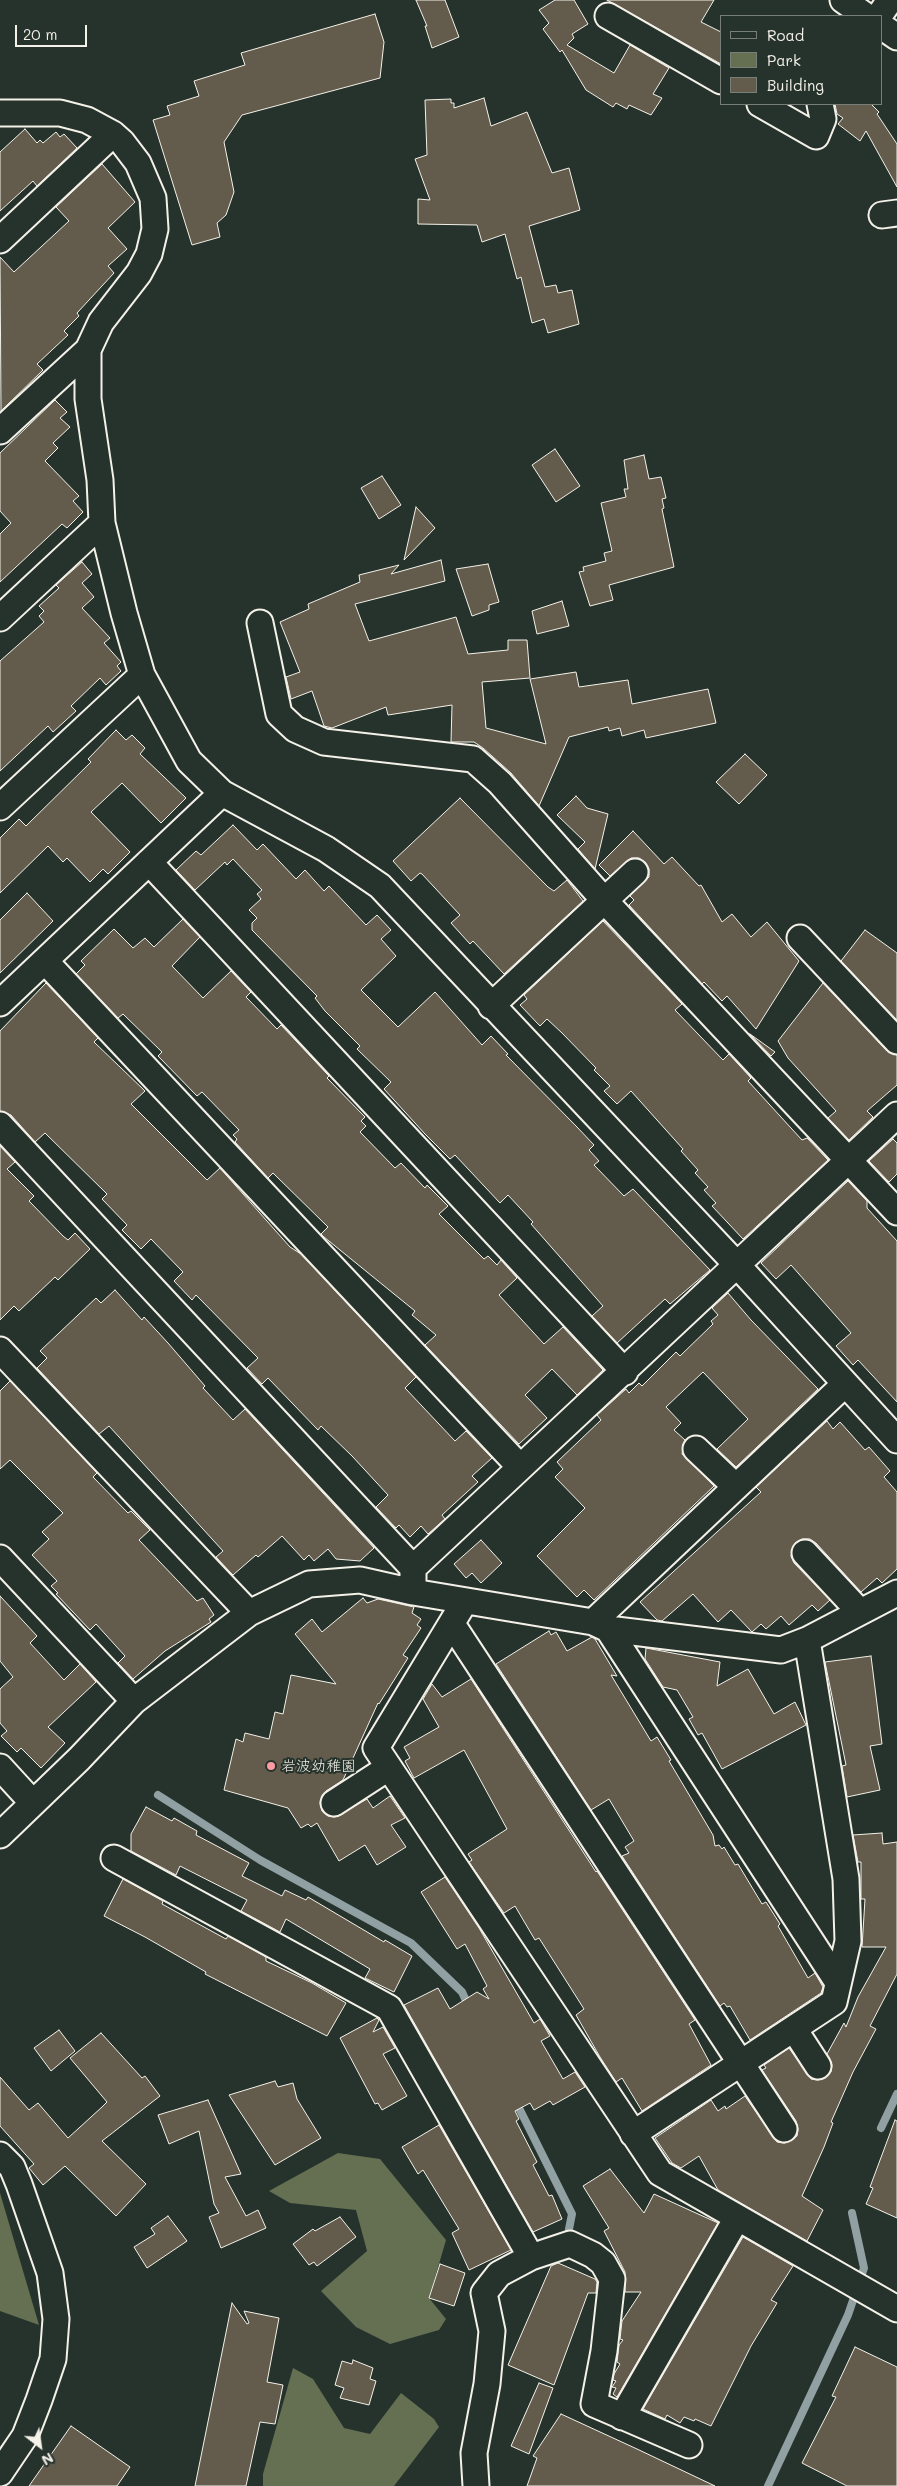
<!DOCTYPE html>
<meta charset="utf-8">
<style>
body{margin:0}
#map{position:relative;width:897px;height:2486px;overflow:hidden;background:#26332d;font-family:Mali,sans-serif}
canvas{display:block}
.legend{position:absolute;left:720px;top:15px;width:162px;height:90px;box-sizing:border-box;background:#26332d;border:1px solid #787f78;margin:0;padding:6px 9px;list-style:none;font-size:15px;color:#f4f1e8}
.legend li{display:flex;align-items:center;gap:10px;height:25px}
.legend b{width:25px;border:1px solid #787f78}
.north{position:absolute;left:15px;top:2421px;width:50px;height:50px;-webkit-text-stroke:4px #26332d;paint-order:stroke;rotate:150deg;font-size:14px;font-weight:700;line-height:20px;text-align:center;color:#f4f1e8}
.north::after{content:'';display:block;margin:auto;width:18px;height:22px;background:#f4f1e8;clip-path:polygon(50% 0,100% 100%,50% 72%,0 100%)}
.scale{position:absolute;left:15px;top:25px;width:72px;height:22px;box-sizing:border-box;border:2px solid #f4f1e8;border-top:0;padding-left:6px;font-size:15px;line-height:18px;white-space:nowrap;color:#f4f1e8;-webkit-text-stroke:4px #26332d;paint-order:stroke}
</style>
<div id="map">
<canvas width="897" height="2486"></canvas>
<ul class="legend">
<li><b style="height:6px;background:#26332d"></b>Road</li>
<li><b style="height:14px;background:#647051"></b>Park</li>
<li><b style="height:14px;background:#635c4c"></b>Building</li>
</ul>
<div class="north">N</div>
<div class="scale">20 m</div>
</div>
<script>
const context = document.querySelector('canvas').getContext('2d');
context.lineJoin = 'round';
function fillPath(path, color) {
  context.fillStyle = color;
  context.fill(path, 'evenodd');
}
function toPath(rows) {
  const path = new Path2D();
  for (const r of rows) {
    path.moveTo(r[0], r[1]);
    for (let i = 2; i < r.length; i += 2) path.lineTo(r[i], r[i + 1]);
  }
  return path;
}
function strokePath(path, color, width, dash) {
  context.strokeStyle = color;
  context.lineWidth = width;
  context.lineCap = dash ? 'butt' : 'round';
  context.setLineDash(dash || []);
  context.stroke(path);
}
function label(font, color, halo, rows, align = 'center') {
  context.font = font + ' Mali,"Klee One",sans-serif';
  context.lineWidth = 4;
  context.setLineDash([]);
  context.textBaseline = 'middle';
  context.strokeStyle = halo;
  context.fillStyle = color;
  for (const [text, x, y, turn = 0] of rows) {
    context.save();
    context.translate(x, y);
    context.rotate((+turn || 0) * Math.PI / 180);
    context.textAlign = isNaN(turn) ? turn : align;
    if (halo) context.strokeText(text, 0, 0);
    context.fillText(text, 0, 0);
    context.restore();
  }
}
fillPath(toPath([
 [338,2153,380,2159,446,2240,429,2298,446,2319,439,2330,390,2344,356,2327,321,2291,367,2251,356,2210,290,2203,269,2191],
 [0,2193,39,2325,0,2311],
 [293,2368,313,2379,344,2428,370,2434,401,2393,434,2419,439,2427,394,2486,263,2486,263,2474]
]), '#647051');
strokePath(toPath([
 [158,1795,260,1860,411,1943,462,1992,469,2007],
 [515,2100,572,2214,569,2229],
 [881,2128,897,2094],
 [768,2486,848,2315,864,2268,852,2213]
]), '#91a1a3', 8);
const building = toPath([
 [416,0,445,0,459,37,432,48,425,26,427,26,416,0],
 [555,0,574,0,588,24,572,34,574,38,567,45,614,73,630,45,669,68,653,94,662,98,651,115,629,105,627,109,616,103,613,107,586,90,562,50,560,52,543,29,549,23,539,10,555,0],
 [607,0,714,0,701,22,721,32,721,64,607,0],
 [375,14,384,42,380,78,242,115,224,142,234,192,226,215,217,223,220,237,192,245,153,120,170,115,167,106,199,96,194,81,245,65,241,53,375,14],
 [484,98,491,126,527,112,552,173,569,168,580,210,529,226,545,287,556,285,558,293,572,290,579,324,548,333,544,319,532,323,521,277,517,279,505,234,482,242,477,225,418,224,418,199,430,200,415,159,427,155,425,100,451,99,451,103,454,103,454,108,484,98],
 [835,104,871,104,879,112,877,114,897,144,897,187,866,131,860,141,838,124,843,118,837,114,835,104],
 [25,129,37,143,40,140,43,143,56,132,60,137,64,134,77,148,37,186,33,181,0,211,0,152,25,129],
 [102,164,135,202,108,228,127,249,108,266,114,273,77,313,79,316,64,331,68,335,37,364,43,370,1,411,0,257,14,272,69,221,56,207,102,164],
 [55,400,67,412,60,418,70,427,53,443,58,448,45,461,79,496,73,501,83,512,67,528,62,524,0,582,0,534,11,523,0,511,0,453,55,400],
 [555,449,580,486,556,502,532,465,555,449],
 [644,455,649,479,661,477,666,498,662,499,664,508,662,509,674,567,609,585,613,600,590,606,579,572,584,571,583,567,606,561,604,553,612,551,601,503,626,497,624,489,628,489,624,460,644,455],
 [382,476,401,505,379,519,361,488,382,476],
 [416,507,435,528,404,560,416,507],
 [441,560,445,581,355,604,369,641,456,617,468,654,508,650,508,640,527,640,530,678,482,682,486,728,546,744,530,679,576,672,579,687,628,680,632,704,708,689,716,723,646,738,644,730,622,736,620,728,609,731,608,727,569,737,539,806,511,773,483,748,474,742,451,742,452,705,388,715,386,707,332,728,324,726,312,691,291,699,286,677,300,672,280,622,309,609,308,604,360,582,359,575,399,565,391,574,441,560],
 [82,562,92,574,82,583,94,597,82,608,110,638,104,643,121,662,117,666,121,671,106,685,100,678,71,706,76,711,53,732,48,726,0,771,0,661,44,622,39,616,44,611,39,606,59,588,56,585,82,562],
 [488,564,499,602,489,605,489,610,472,616,456,569,488,564],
 [562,601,569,626,537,634,532,611,562,601],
 [116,730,126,740,132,735,145,748,140,754,186,798,161,823,122,783,91,812,130,852,108,874,103,869,90,882,67,858,63,862,48,846,0,893,0,838,19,819,26,826,91,762,88,759,116,730],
 [745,754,767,775,739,804,716,782,745,754],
 [576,796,587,808,608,814,595,869,578,849,585,842,557,815,576,796],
 [460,798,548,887,554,891,567,880,583,901,504,974,473,941,470,944,451,923,460,915,422,874,420,873,411,881,393,861,460,798],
 [233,825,257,850,263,844,296,879,305,870,324,891,329,886,366,925,377,915,391,930,381,939,396,956,361,990,398,1027,435,992,482,1045,491,1036,508,1054,506,1055,577,1127,594,1145,589,1150,599,1161,594,1165,624,1196,633,1189,710,1270,670,1304,665,1299,617,1343,592,1316,603,1306,531,1224,533,1222,508,1195,500,1203,455,1155,450,1159,425,1134,384,1089,391,1082,357,1049,360,1046,325,1011,315,998,317,996,252,930,252,923,257,918,249,910,261,899,257,894,262,890,233,859,227,865,225,862,195,890,176,870,196,851,201,855,233,825],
 [633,831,664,864,672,857,699,886,701,885,722,922,732,914,751,937,767,922,799,961,756,1029,727,996,722,1001,704,982,702,984,629,905,634,900,630,896,649,877,649,869,645,862,639,858,631,858,610,876,599,865,633,831],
 [27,893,53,921,0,973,0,920,27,893],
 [183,919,200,937,172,966,203,998,231,971,251,992,246,997,277,1029,281,1025,329,1076,327,1078,365,1117,361,1121,366,1126,360,1132,395,1168,401,1163,425,1188,427,1185,448,1206,439,1214,484,1259,488,1256,497,1265,501,1260,517,1278,499,1295,544,1344,563,1327,603,1370,577,1395,552,1369,525,1395,547,1418,519,1444,425,1345,436,1335,412,1315,415,1311,324,1237,321,1234,328,1227,273,1173,268,1178,235,1142,237,1139,233,1135,239,1130,202,1092,197,1096,158,1056,162,1052,123,1014,118,1018,76,974,85,965,81,961,114,929,133,948,145,938,154,947,183,919],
 [603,921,682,1004,675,1010,723,1060,729,1054,751,1078,748,1081,802,1140,807,1138,828,1160,743,1239,712,1206,716,1203,704,1190,708,1187,695,1173,698,1170,681,1151,683,1149,631,1091,617,1104,604,1091,610,1086,594,1070,596,1068,562,1033,547,1019,540,1026,520,1005,527,999,524,995,603,921],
 [865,930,897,953,897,1020,841,961,865,930],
 [46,983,98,1038,94,1042,145,1091,131,1104,207,1180,220,1168,290,1247,301,1254,416,1377,405,1388,455,1441,466,1431,492,1458,472,1476,478,1482,442,1515,445,1519,428,1534,421,1526,410,1537,399,1525,396,1528,376,1507,388,1495,352,1456,321,1426,318,1430,268,1378,262,1384,247,1368,258,1358,196,1295,192,1300,174,1281,183,1272,151,1239,141,1249,122,1230,127,1225,102,1199,107,1194,45,1133,35,1142,11,1115,0,1111,0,1031,46,983],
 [823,983,887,1051,897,1055,897,1085,867,1111,873,1117,849,1140,828,1118,836,1111,788,1058,778,1041,823,983],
 [750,1034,775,1052,771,1056,750,1034],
 [893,1139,897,1143,897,1174,889,1182,869,1161,893,1139],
 [0,1146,15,1162,7,1169,34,1196,29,1201,63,1236,68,1240,75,1233,90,1249,58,1280,55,1277,19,1311,14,1306,0,1320,0,1146],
 [848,1181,867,1201,867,1208,897,1241,897,1402,858,1360,853,1365,836,1346,851,1333,791,1265,776,1279,761,1263,848,1181],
 [115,1290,142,1320,144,1317,168,1343,205,1386,203,1388,233,1420,245,1409,374,1548,360,1561,336,1559,328,1549,314,1561,309,1555,304,1560,282,1536,258,1557,256,1555,233,1575,230,1572,216,1557,223,1551,109,1426,99,1434,37,1368,47,1358,40,1351,96,1298,101,1303,115,1290],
 [728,1293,751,1320,818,1389,736,1467,717,1449,748,1419,703,1372,666,1407,681,1423,674,1430,685,1440,682,1454,714,1486,594,1600,584,1590,577,1597,537,1556,585,1508,555,1477,563,1469,557,1462,601,1420,597,1415,626,1389,629,1393,639,1383,642,1386,676,1352,680,1356,713,1324,711,1321,718,1315,712,1308,728,1293],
 [10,1381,97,1473,93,1477,128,1513,131,1511,150,1530,139,1540,197,1601,203,1598,214,1615,209,1619,211,1622,165,1651,133,1679,118,1663,125,1656,96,1624,90,1630,56,1594,58,1593,51,1586,57,1581,32,1555,49,1539,42,1532,63,1513,10,1460,0,1469,0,1391,10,1381],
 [827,1421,833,1429,840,1422,865,1450,869,1447,890,1471,884,1477,897,1492,897,1569,882,1583,877,1578,861,1592,816,1543,810,1539,802,1539,795,1543,791,1556,794,1563,830,1600,818,1611,812,1605,789,1625,781,1616,766,1629,761,1624,752,1632,731,1610,718,1622,693,1594,662,1621,657,1620,640,1602,761,1492,756,1487,827,1421],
 [481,1540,502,1563,481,1583,472,1573,466,1578,454,1564,481,1540],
 [0,1596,37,1636,30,1643,64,1680,80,1664,96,1682,48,1727,65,1743,41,1768,21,1748,17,1752,1,1736,7,1731,0,1723,0,1689,13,1677,0,1661,0,1596],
 [363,1598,367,1603,378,1599,414,1607,412,1613,421,1619,417,1625,421,1628,403,1655,408,1658,379,1704,378,1703,343,1780,326,1791,320,1803,322,1811,328,1816,335,1817,367,1799,373,1808,390,1796,405,1818,391,1825,406,1847,377,1865,365,1845,339,1861,317,1823,311,1827,308,1824,301,1828,288,1808,224,1790,236,1739,243,1742,245,1733,269,1739,275,1712,283,1714,291,1675,336,1684,295,1634,312,1619,322,1632,363,1598],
 [549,1631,551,1635,556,1632,567,1651,592,1637,595,1639,617,1676,611,1675,651,1741,657,1737,671,1760,669,1761,713,1835,715,1846,719,1845,722,1849,724,1847,735,1865,738,1864,762,1904,766,1902,780,1924,778,1926,808,1978,815,1973,823,1987,821,1993,750,2040,730,2006,727,2007,724,2003,720,2006,622,1856,629,1853,625,1847,634,1841,609,1799,591,1810,496,1664,549,1631],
 [646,1648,720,1662,717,1686,748,1669,774,1714,795,1702,806,1725,722,1769,702,1733,698,1735,689,1719,693,1717,677,1690,663,1687,645,1659,646,1648],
 [871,1656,882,1744,870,1746,880,1790,847,1797,842,1766,846,1765,825,1662,871,1656],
 [471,1679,596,1872,597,1871,695,2020,689,2024,711,2065,642,2111,622,2078,616,2082,600,2057,576,2015,584,2009,539,1938,535,1940,515,1906,504,1913,469,1862,472,1860,468,1854,507,1829,464,1750,414,1778,405,1761,410,1758,404,1747,439,1727,423,1699,432,1684,442,1697,471,1679],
 [146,1807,172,1821,174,1818,197,1831,196,1835,249,1863,242,1876,282,1896,285,1890,306,1900,308,1897,384,1942,385,1940,412,1956,394,1992,365,1978,370,1969,286,1919,280,1932,241,1911,247,1900,180,1866,176,1875,131,1851,131,1834,146,1807],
 [882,1833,883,1844,897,1842,897,1974,870,2026,876,2029,853,2072,831,2122,833,2123,824,2147,802,2196,823,2210,807,2241,718,2190,699,2156,681,2168,672,2163,655,2138,711,2100,718,2111,725,2106,726,2109,745,2096,777,2142,785,2143,797,2136,798,2129,796,2121,762,2070,766,2068,764,2065,789,2048,811,2079,818,2080,825,2078,831,2072,832,2065,827,2054,844,2023,846,2027,858,1997,886,1947,862,1947,865,1899,861,1899,861,1862,858,1862,853,1835,882,1833],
 [445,1877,479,1928,534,2023,540,2019,550,2036,541,2041,563,2079,575,2072,585,2087,553,2105,550,2101,534,2110,530,2103,515,2111,519,2119,516,2121,537,2162,533,2165,549,2196,552,2195,562,2219,533,2232,404,2005,438,1988,450,2009,477,1992,489,1999,483,1989,487,1986,465,1944,457,1949,421,1892,445,1877],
 [123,1879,163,1901,162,1904,226,1939,228,1936,266,1957,266,1961,312,1983,346,2003,327,2036,205,1974,206,1972,145,1937,104,1916,123,1879],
 [377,2018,379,2020,373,2032,383,2027,395,2048,383,2054,407,2096,382,2110,378,2103,375,2104,340,2038,377,2018],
 [59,2030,75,2051,51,2071,34,2048,59,2030],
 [101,2033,142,2078,145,2076,160,2096,102,2141,146,2184,116,2216,65,2166,43,2185,29,2168,34,2164,0,2126,0,2077,29,2110,38,2103,68,2138,102,2107,107,2102,70,2058,101,2033],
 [275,2081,278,2087,293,2083,297,2099,321,2138,275,2165,229,2095,275,2081],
 [208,2100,241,2174,225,2177,246,2216,258,2210,266,2228,221,2248,209,2217,219,2213,214,2204,199,2131,169,2144,158,2115,208,2100],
 [895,2120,897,2121,897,2218,866,2204,873,2188,870,2187,895,2120],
 [439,2125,511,2250,469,2270,452,2233,459,2229,423,2170,418,2174,402,2147,439,2125],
 [610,2169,644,2213,654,2194,718,2223,617,2397,613,2394,616,2388,612,2387,616,2381,613,2380,614,2374,620,2364,617,2362,619,2345,623,2340,620,2339,622,2321,641,2292,625,2292,625,2272,604,2231,609,2228,583,2186,610,2169],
 [168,2216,187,2241,147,2268,134,2247,155,2234,151,2228,168,2216],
 [340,2217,356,2237,317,2266,314,2262,309,2265,293,2244,313,2229,315,2231,340,2217],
 [743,2237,793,2266,771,2300,777,2303,751,2346,711,2426,695,2419,694,2421,684,2417,680,2423,667,2415,665,2419,643,2409,743,2237],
 [558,2263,595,2279,597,2282,596,2293,588,2293,554,2385,508,2365,551,2266,558,2263],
 [440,2264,465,2273,454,2306,429,2298,440,2264],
 [232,2303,247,2324,249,2323,244,2311,279,2318,267,2382,283,2385,275,2424,260,2422,246,2486,195,2486,232,2303],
 [855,2347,897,2367,897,2486,847,2486,802,2463,836,2397,832,2396,855,2347],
 [353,2360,373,2368,370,2379,376,2381,369,2405,340,2398,344,2388,335,2385,342,2361,352,2364,353,2360],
 [539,2383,553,2388,529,2454,511,2446,539,2383],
 [561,2414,637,2449,715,2486,527,2486,537,2458,533,2456,561,2414],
 [71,2426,130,2467,117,2486,29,2486,71,2426]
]);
fillPath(building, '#635c4c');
strokePath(building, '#f4f1e8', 1);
const minor = toPath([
 [843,0,866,16],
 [608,16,721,81],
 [879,16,890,0],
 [881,26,897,37],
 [760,104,816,136,823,119,820,104],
 [0,113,60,113,87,120,113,134,122,142,138,163,153,198,155,229,149,254,139,273,101,322,88,350,88,399,100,480,102,523,124,613,142,675,189,761,222,793,326,849,380,886,738,1266,897,1440],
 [882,215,897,213],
 [0,240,113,134],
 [0,431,88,350],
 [0,618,102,523],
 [260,623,279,714,295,729,324,742,473,759,500,783,604,900,897,1212],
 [0,807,142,675],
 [149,862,625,1372],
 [800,938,897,1041],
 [45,961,520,1467],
 [0,1003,222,793],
 [491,1006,635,872],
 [0,1125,413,1568,413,1585],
 [0,1350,249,1613],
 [696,1449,736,1487],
 [805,1553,860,1612],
 [0,1558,134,1701],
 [413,1568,897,1115],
 [465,1601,376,1748,660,2173,897,2309],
 [593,1622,845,1384],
 [452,1624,784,2129],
 [608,1629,837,1981],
 [0,1767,33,1803],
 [334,1803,388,1768],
 [0,1835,79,1759,134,1701,249,1613,309,1584,360,1580,413,1592,593,1622,608,1629,781,1650,807,1640,897,1593],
 [114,1858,389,2008,531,2257],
 [794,2029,818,2066],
 [633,2134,834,2002,848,1941,846,1879,807,1640],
 [0,2155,12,2167,19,2184,50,2273,56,2319,53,2359,39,2400,25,2436,0,2473],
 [622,2417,737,2218],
 [476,2486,474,2453,487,2384,492,2331,484,2293,499,2274,531,2257,570,2244,593,2255,603,2263,612,2279,604,2351,594,2404,689,2445]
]);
strokePath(minor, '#f4f1e8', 29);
strokePath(minor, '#26332d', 25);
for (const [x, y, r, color] of [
 [271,1766,5,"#ff9aa2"]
]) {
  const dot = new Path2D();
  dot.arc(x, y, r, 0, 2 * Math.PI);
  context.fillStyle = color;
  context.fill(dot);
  strokePath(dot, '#26332d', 2);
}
label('15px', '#f4f1e8', '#26332d', [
 ["岩波幼稚園",281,1766]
], 'left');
</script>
